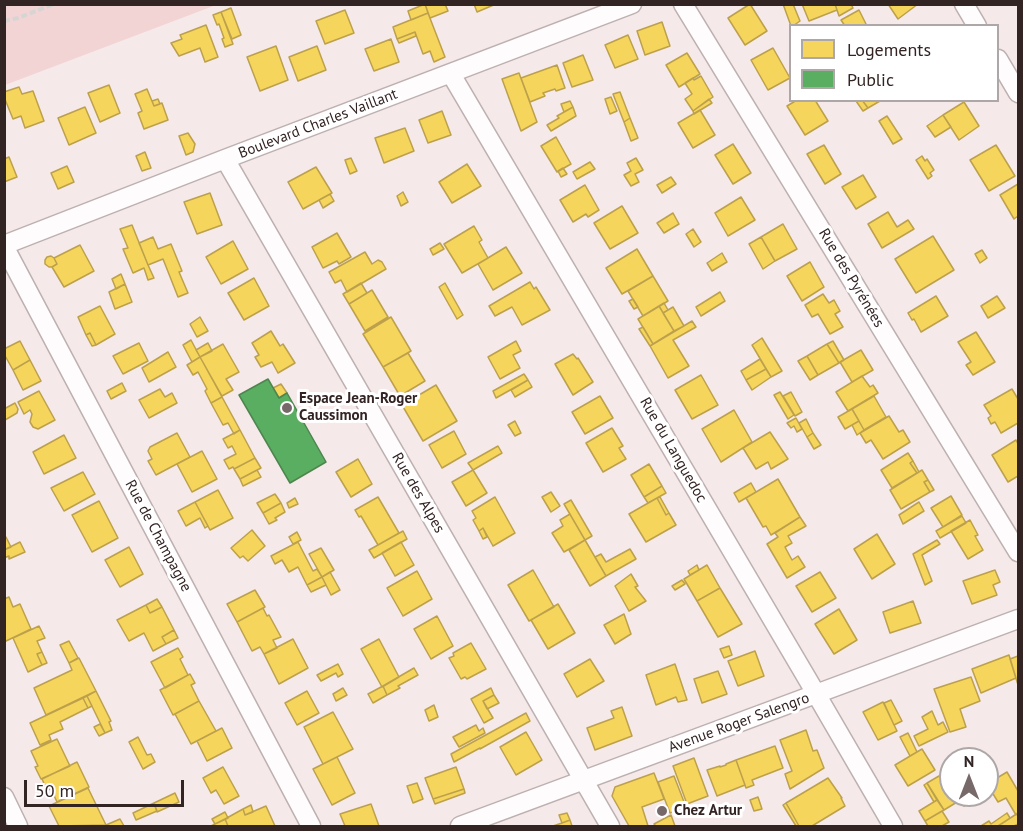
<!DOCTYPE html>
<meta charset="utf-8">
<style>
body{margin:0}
#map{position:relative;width:1023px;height:831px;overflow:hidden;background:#f6e9e9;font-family:"PT Sans",sans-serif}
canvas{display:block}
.frame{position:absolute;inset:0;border:6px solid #332424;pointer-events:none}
.legend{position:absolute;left:789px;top:24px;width:210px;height:78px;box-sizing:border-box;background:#fff;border:2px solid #ada7a7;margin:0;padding:8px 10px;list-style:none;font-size:18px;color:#332424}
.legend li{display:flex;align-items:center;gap:12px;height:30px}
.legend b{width:30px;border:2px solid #ada7a7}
.north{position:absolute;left:939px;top:747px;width:60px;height:60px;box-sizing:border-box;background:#fff;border:2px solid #ada7a7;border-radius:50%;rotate:0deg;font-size:16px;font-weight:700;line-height:24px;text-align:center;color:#332424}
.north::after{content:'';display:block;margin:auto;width:21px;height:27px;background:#776969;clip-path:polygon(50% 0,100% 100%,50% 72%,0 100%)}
.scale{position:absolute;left:24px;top:780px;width:160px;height:27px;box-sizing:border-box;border:3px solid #332424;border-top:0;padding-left:8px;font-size:18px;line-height:21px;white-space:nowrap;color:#332424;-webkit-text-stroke:4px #fff;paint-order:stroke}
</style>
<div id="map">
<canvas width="1023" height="831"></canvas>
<div class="frame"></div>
<ul class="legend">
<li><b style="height:16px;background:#f6d55c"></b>Logements</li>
<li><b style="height:16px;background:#5aae61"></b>Public</li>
</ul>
<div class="north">N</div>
<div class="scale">50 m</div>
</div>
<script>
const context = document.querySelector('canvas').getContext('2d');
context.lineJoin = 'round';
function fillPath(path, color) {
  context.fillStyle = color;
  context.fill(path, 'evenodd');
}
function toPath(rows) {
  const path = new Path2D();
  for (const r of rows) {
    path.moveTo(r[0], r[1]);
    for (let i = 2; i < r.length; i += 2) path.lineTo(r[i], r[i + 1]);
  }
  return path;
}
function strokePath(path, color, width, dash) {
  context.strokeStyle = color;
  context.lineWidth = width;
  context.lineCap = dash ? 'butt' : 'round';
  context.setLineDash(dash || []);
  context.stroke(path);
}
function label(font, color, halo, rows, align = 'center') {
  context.font = font + ' "PT Sans",sans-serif';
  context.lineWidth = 6;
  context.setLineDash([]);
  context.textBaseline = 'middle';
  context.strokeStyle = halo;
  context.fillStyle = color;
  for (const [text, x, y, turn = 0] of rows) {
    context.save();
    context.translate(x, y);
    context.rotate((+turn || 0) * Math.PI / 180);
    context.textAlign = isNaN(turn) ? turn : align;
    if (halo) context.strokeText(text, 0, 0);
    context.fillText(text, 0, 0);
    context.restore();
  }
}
fillPath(toPath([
 [5,4,216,4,216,5,5,85]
]), '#f2d4d5');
const homes = toPath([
 [425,4,428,13,411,20,408,11,425,4],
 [425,4,445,4,448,11,430,18,425,4],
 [474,4,496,4,477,12,474,4],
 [750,4,767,31,745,45,728,18,750,4],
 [783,4,793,4,800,21,793,26,791,26,783,4],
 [802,4,835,4,837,10,809,21,802,4],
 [835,4,851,4,853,8,839,16,835,4],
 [888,4,918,4,898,19,888,4],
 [231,8,241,35,232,39,221,12,231,8],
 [345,10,354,33,325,44,316,21,345,10],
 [859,10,867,26,845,26,841,20,859,10],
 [221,12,233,44,225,47,222,39,224,38,219,24,217,25,213,15,221,12],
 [428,13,445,57,434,62,430,51,423,54,415,32,397,39,393,27,428,13],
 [662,22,670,46,645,55,637,31,662,22],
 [206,25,218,57,205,62,200,48,179,56,171,43,182,39,180,35,206,25],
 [415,32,416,36,399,43,397,39,415,32],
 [628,35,638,59,615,68,605,45,628,35],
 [391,39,399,62,374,71,365,49,391,39],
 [276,46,288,80,260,91,247,57,276,46],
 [317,46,326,70,298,81,289,57,317,46],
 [773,48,790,78,768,90,751,60,773,48],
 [687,53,700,74,679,87,666,65,687,53],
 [583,55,593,80,572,87,563,63,583,55],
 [557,65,565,88,556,91,555,89,543,93,545,96,530,102,521,78,557,65],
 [519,73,537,122,521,131,502,79,519,73],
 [701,76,713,97,693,111,685,99,692,94,685,83,693,78,694,80,701,76],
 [109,85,120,113,100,122,88,93,109,85],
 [19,87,22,94,33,91,44,121,25,128,21,116,13,119,4,97,4,92,19,87],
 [147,89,154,106,162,103,168,120,144,129,138,113,142,111,135,94,147,89],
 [620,92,630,118,624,122,613,94,620,92],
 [611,97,617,111,610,114,605,99,611,97],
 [158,99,160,104,154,106,152,101,158,99],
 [709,99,712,103,694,114,693,111,709,99],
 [797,100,815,100,828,121,805,135,787,106,797,100],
 [862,100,868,108,863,111,856,101,862,100],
 [862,100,879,100,880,101,868,108,862,100],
 [570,101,573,107,564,112,561,104,570,101],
 [964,102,979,126,959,140,943,115,964,102],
 [85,107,96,133,69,145,58,118,85,107],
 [573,107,576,116,551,131,547,125,559,118,557,116,573,107],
 [700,110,715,135,693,148,678,123,700,110],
 [442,111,451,135,428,143,419,120,442,111],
 [943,115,951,127,935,137,927,126,943,115],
 [887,116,902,139,893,144,879,121,887,116],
 [630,118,638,138,631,141,624,122,630,118],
 [405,128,414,151,384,163,375,138,405,128],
 [188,133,195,144,193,152,186,155,179,136,188,133],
 [556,137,571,164,557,172,541,146,556,137],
 [733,144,751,173,733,184,715,155,733,144],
 [824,145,841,174,825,184,807,154,824,145],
 [996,145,1015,176,989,191,970,160,996,145],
 [145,152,151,168,142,171,136,156,145,152],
 [922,156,925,161,927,159,934,170,930,173,932,176,928,179,916,160,922,156],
 [9,157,17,177,4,182,4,159,9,157],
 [351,158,357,171,350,174,345,160,351,158],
 [636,158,643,170,635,174,639,182,631,186,624,175,631,171,627,163,636,158],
 [590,162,595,169,577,179,573,172,590,162],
 [467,164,481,186,452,203,439,182,467,164],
 [67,166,74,182,58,189,51,173,67,166],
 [316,167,332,193,303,209,288,182,316,167],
 [563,168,567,174,561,177,558,171,563,168],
 [863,175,876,197,856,209,842,187,863,175],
 [671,177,676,184,662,193,657,185,671,177],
 [1018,184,1018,216,1014,219,1000,195,1018,184],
 [585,185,599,210,588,217,586,214,573,222,560,200,585,185],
 [403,192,408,202,401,206,397,196,403,192],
 [210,193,222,225,197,234,184,202,210,193],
 [330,194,334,201,323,208,319,200,330,194],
 [741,197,755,220,728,236,715,213,741,197],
 [622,206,638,233,610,249,594,223,622,206],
 [888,212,897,227,908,220,914,229,882,248,868,224,888,212],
 [673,213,679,224,664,233,657,223,673,213],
 [783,224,797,249,775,261,761,237,783,224],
 [132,225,148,265,154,278,148,280,144,268,133,273,123,249,128,248,120,229,132,225],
 [474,226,482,240,479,242,488,258,462,273,444,244,474,226],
 [693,229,701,242,694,247,686,234,693,229],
 [337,233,351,257,339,264,337,261,323,268,312,247,337,233],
 [933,236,954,270,916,293,895,259,933,236],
 [153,237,158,249,171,244,182,271,179,272,188,293,178,297,163,259,148,265,139,243,153,237],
 [761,237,775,261,763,269,749,244,761,237],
 [233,241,248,269,221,284,206,257,233,241],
 [440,243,444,249,433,255,430,249,440,243],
 [80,245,94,271,64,287,52,267,57,264,54,258,80,245],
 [506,247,522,273,493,290,478,264,506,247],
 [637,249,653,276,622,294,606,268,637,249],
 [982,250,987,258,980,263,975,254,982,250],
 [365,252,372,264,378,260,382,262,386,269,347,292,341,280,335,283,329,272,365,252],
 [722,253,727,262,712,271,707,263,722,253],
 [51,256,54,258,57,264,52,267,49,267,45,264,45,260,47,257,51,256],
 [810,262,824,287,802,301,787,276,810,262],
 [121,274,125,284,116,289,112,279,121,274],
 [653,276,668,301,643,316,628,291,653,276],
 [254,278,269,306,244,320,228,293,254,278],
 [530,282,534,289,536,287,550,310,522,325,512,307,495,316,489,306,530,282],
 [361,283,367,293,349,304,343,294,361,283],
 [445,283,463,315,457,319,439,287,445,283],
 [125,284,132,302,115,309,109,292,125,284],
 [372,290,388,317,365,331,349,304,372,290],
 [720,292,725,301,701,316,696,307,720,292],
 [823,294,829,303,834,300,840,311,835,314,843,327,830,334,818,314,812,317,805,305,823,294],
 [936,296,948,316,921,332,914,319,912,320,908,313,936,296],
 [997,296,1005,308,988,318,981,306,997,296],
 [633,299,638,307,634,309,629,301,633,299],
 [664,303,668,310,663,313,659,306,664,303],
 [100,306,115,334,96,345,90,333,86,335,78,317,100,306],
 [659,306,674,331,653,344,638,319,659,306],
 [673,307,684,326,674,331,663,313,673,307],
 [200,317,208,331,197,337,190,324,200,317],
 [391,317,411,351,383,367,363,334,391,317],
 [692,321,696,327,673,340,689,366,668,378,650,346,692,321],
 [643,327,653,344,650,346,639,329,643,327],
 [271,331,280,346,283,344,295,363,278,373,272,362,261,367,255,357,259,355,252,343,271,331],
 [976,332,995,362,973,375,966,365,971,362,958,342,976,332],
 [90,333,96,345,92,346,86,335,90,333],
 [762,338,782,371,771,377,752,345,762,338],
 [191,340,200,357,192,362,183,345,191,340],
 [20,341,30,360,13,370,4,354,4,349,20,341],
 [516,341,521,351,513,355,520,368,500,379,488,357,516,341],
 [833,341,844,360,839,363,827,344,833,341],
 [139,343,148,361,123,374,113,356,139,343],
 [208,343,212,351,200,357,196,350,208,343],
 [223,344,239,372,226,379,233,390,222,396,200,357,223,344],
 [827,344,839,363,818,375,807,356,827,344],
 [861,350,873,370,852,382,840,362,861,350],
 [168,352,176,367,149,382,142,368,168,352],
 [408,353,425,381,400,396,383,367,408,353],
 [573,354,577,359,578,358,593,382,573,395,555,364,573,354],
 [807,356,818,375,810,380,798,361,807,356],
 [200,357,222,397,211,403,205,391,207,389,198,372,193,375,187,365,200,357],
 [760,359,766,369,746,380,741,371,760,359],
 [30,360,41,381,23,390,13,370,30,360],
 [766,369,771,377,752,390,746,380,766,369],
 [524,374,528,380,496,398,493,391,524,374],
 [701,375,718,405,692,419,675,390,701,375],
 [862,376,870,387,873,385,878,393,848,411,836,392,862,376],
 [528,380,532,387,515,397,511,390,528,380],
 [122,383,126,391,111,399,107,391,122,383],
 [281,384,287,393,279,398,273,388,281,384],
 [436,385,457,421,423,441,402,405,436,385],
 [160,389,165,397,172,393,177,403,149,418,139,400,160,389],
 [1012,389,1018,399,1018,423,1001,433,995,422,991,424,988,418,991,416,984,405,1012,389],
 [39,391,55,420,38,429,33,427,30,422,32,414,30,410,24,414,18,402,39,391],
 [780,392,794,415,788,419,774,395,780,392],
 [791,392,802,412,795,416,783,396,791,392],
 [600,396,613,418,585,434,572,412,600,396],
 [874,396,886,417,864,430,852,409,874,396],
 [222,397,240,430,234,434,228,423,223,425,211,403,222,397],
 [15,403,18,409,17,413,5,420,4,409,15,403],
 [852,409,859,421,845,429,838,417,852,409],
 [734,410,752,442,721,462,702,429,734,410],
 [889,416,899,432,903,430,910,442,883,459,871,440,866,443,860,433,889,416],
 [796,418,802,429,797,432,794,426,791,428,787,423,796,418],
 [806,419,813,433,807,437,799,423,806,419],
 [515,421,521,433,515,436,508,425,515,421],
 [859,421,864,430,857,435,852,425,859,421],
 [612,428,623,446,619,448,626,459,603,472,586,443,612,428],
 [240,430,255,458,234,469,233,467,229,469,224,460,236,454,232,446,228,448,223,439,240,430],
 [454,431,466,454,442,468,429,445,454,431],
 [770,432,788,459,771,469,768,462,756,469,743,448,770,432],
 [177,433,190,457,156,475,148,461,152,459,148,451,150,447,177,433],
 [813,433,821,445,814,449,807,437,813,433],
 [64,435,76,458,44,474,33,452,64,435],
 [1016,440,1018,444,1018,476,1008,482,992,455,1016,440],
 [498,446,502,453,473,470,468,463,498,446],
 [202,451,217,479,192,492,177,464,202,451],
 [908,453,913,461,910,463,917,473,892,488,881,470,908,453],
 [255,458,261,468,240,479,234,469,255,458],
 [358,459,372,484,351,497,336,472,358,459],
 [913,461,919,472,917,473,910,463,913,461],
 [649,464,662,486,644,497,631,475,649,464],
 [257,470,261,477,243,486,240,479,257,470],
 [473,470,487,493,466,506,452,482,473,470],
 [922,470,928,480,924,482,930,492,901,509,890,490,922,470],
 [83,472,95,494,64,511,51,488,83,472],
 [778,479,800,517,771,535,766,526,763,527,746,498,778,479],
 [928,480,934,490,930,492,924,482,928,480],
 [751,483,756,492,739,502,734,493,751,483],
 [662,486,666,493,648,503,644,497,662,486],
 [218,490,233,518,210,530,195,502,218,490],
 [551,492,560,506,551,512,542,497,551,492],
 [275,494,281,503,263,513,257,503,275,494],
 [951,496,962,515,943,527,931,508,951,496],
 [378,497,399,533,378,545,361,516,359,517,355,510,378,497],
 [495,497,515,533,493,546,483,528,479,531,473,520,476,518,472,511,495,497],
 [660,497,669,513,666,515,657,498,660,497],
 [295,498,298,504,289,508,287,503,295,498],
 [657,498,666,515,669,513,676,525,646,542,629,514,657,498],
 [571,500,592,536,585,540,564,504,571,500],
 [99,501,118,538,92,552,72,515,99,501],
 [195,502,208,526,205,528,200,518,186,526,178,511,195,502],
 [919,502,924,511,903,524,899,515,919,502],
 [281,503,285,512,275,518,277,520,269,524,263,513,281,503],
 [570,514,585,540,564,552,552,533,563,526,560,520,570,514],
 [962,516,966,523,940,538,936,531,962,516],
 [800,517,806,526,788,536,792,543,785,547,792,560,798,556,805,567,787,578,767,544,778,537,775,533,800,517],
 [970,520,978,535,975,536,983,550,968,559,951,531,970,520],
 [483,528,487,537,483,539,479,531,483,528],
 [252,530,265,546,248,561,243,556,240,558,231,548,252,530],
 [403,531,407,539,374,558,369,550,403,531],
 [297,532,301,540,293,544,289,537,297,532],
 [877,534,895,564,872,579,854,549,877,534],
 [6,537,11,547,4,550,4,538,6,537],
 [585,540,606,576,590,586,569,550,585,540],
 [937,540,940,544,922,555,932,581,925,585,913,554,937,540],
 [20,542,25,552,9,559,9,556,4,558,4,550,20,542],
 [298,542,313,571,317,569,322,577,307,585,298,567,289,572,282,560,275,564,271,556,298,542],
 [401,542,414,565,395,576,382,553,401,542],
 [129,547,143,574,120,587,105,560,129,547],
 [321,548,334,570,322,577,309,554,321,548],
 [630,549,636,559,606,576,595,557,601,554,606,562,630,549],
 [697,565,699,570,690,575,688,571,697,565],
 [707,565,720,588,697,601,684,579,707,565],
 [533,570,554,607,529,621,508,585,533,570],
 [995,570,1000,582,993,585,997,595,972,604,963,581,995,570],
 [417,571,432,599,403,616,387,588,417,571],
 [330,572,340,590,331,595,322,577,330,572],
 [820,572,836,598,812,612,796,586,820,572],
 [631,574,638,586,635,587,646,601,629,611,615,586,631,574],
 [322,577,326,585,311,592,307,585,322,577],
 [682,580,685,584,675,590,672,586,682,580],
 [720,588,742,624,718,637,697,601,720,588],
 [255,590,265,607,237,622,227,604,255,590],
 [9,597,13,607,20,604,31,629,4,642,4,599,9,597],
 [157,599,162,607,150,613,146,605,157,599],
 [913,601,921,623,890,633,883,612,913,601],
 [558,604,575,633,548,649,531,620,558,604],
 [146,605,150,613,162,607,174,630,162,637,166,644,153,651,144,633,129,641,117,620,146,605],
 [263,608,267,616,269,615,281,637,273,640,277,648,264,654,260,647,252,651,237,622,263,608],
 [839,609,857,640,834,654,815,624,839,609],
 [624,614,631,634,615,644,604,625,624,614],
 [437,616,453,646,431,659,414,629,437,616],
 [39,626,45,638,37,641,42,652,37,654,42,665,28,672,13,638,39,626],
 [174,630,178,638,166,644,162,637,174,630],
 [293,639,308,668,279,684,264,654,293,639],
 [379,639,399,677,382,687,361,649,379,639],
 [69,641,78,658,69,663,60,645,69,641],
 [471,643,486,669,467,679,465,677,461,679,449,658,454,656,453,653,471,643],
 [729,646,732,655,724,658,720,649,729,646],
 [178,648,183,657,180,659,188,675,165,688,151,662,178,648],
 [755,651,764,676,738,686,728,661,755,651],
 [42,652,47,663,42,665,37,654,42,652],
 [1009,655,1016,678,981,693,972,669,1009,655],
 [1018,656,1018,685,1010,659,1018,656],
 [79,658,96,691,46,715,34,688,72,670,69,663,79,658],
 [590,659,604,681,577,697,564,674,590,659],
 [338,664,343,674,338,677,336,673,321,681,317,675,338,664],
 [675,664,687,700,678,702,676,697,656,705,646,675,675,664],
 [414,668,418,675,398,686,400,688,387,695,383,686,414,668],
 [718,671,727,694,702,703,694,679,718,671],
 [190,674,195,683,191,685,199,701,173,715,160,690,190,674],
 [971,677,980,701,960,709,966,727,950,732,934,689,971,677],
 [383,686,387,695,373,703,368,694,383,686],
 [343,688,347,695,336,701,333,694,343,688],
 [491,688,494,695,483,701,493,718,484,723,471,699,491,688],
 [96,691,111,721,109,722,112,730,105,733,87,696,96,691],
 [307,691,319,713,297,725,285,703,307,691],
 [494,695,499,703,487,709,483,701,494,695],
 [87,696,92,706,88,708,83,698,87,696],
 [83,698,88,708,60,722,63,729,49,735,51,740,40,745,30,723,83,698],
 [891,700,902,721,894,725,884,703,891,700],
 [199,701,216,731,191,744,175,714,199,701],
 [883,702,897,731,878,740,863,712,883,702],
 [434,705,438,717,429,721,425,710,434,705],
 [622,707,632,736,595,750,587,728,614,718,611,711,622,707],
 [932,711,938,725,943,722,948,732,919,746,914,736,928,729,922,717,932,711],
 [333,712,353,749,323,764,304,727,333,712],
 [526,713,530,721,480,749,480,748,454,762,451,754,526,713],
 [100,724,105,733,99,736,94,727,100,724],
 [476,725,479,731,483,728,485,733,459,747,453,737,476,725],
 [222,728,232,748,207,761,197,741,222,728],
 [806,730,813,751,817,750,824,768,790,789,785,774,792,771,780,740,806,730],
 [526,732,542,760,516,775,500,747,526,732],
 [908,733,917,752,910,756,900,737,908,733],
 [138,737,147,755,151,754,155,762,143,769,129,742,138,737],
 [57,739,70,766,41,779,35,767,38,766,31,751,57,739],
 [775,746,783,768,752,780,754,785,746,788,736,760,775,746],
 [922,749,935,770,908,786,895,765,922,749],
 [337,757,355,793,332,805,313,769,337,757],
 [694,758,708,796,687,804,673,766,694,758],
 [736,760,745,785,717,796,707,770,720,766,720,767,726,765,726,764,736,760],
 [77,762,89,787,57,802,51,789,47,790,42,779,77,762],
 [223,767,239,796,224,804,216,790,211,793,203,778,223,767],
 [456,767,464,789,433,799,425,778,456,767],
 [951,769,951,795,967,796,944,810,927,783,951,769],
 [1007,772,1018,791,1018,813,1016,815,1006,798,998,802,987,784,1007,772],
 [654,773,664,799,642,807,648,826,629,826,612,796,615,787,654,773],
 [674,776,686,807,670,813,658,782,674,776],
 [828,778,842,798,841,798,845,806,812,826,799,826,786,803,828,778],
 [417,783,423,799,413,803,407,786,417,783],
 [927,783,937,800,934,802,924,785,927,783],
 [88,788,106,825,59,826,49,806,88,788],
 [464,789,465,793,435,804,433,799,464,789],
 [175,793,179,802,157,812,154,803,175,793],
 [968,795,974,795,976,799,964,806,960,800,968,795],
 [758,797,762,809,754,811,750,800,758,797],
 [937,800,944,810,925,821,919,811,937,800],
 [154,803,157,811,136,820,133,813,154,803],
 [786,803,799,826,796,826,783,805,786,803],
 [371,804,379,826,345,826,340,814,371,804],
 [251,805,253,812,245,815,243,809,251,805],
 [266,806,275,826,228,826,225,819,243,809,245,815,266,806],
 [942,811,949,822,942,826,928,826,925,821,942,811],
 [225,812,228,818,215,824,212,819,225,812],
 [567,813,570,820,562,823,559,815,567,813],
 [1007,813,1010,818,998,826,981,826,989,821,991,824,1007,813],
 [1018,813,1018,824,1014,826,998,826,1018,813],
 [671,815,675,826,656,826,654,824,671,815],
 [120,819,124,826,104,826,106,825,120,819],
 [225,819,228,826,211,826,225,819],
 [570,820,572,826,553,826,562,823,570,820]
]);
fillPath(homes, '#f6d55c');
strokePath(homes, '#bca04b', 1.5);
const public = toPath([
 [268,379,279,398,287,393,326,462,290,483,239,395,268,379]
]);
fillPath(public, '#5aae61');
strokePath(public, '#4e854f', 1.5);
const minor = toPath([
 [683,4,1018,552],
 [964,4,977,26],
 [998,59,1018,93],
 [451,74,808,680,893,826],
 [225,159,610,826],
 [4,245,225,159,632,4],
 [4,246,311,826],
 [4,797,18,826],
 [460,826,1018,619]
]);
strokePath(minor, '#bdb0b0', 21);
strokePath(toPath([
 [4,21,18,18,54,4]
]), '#d7d4d4', 4, [6, 3]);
strokePath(minor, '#fefcfc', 18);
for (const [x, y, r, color] of [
 [287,408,6,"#776969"],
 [662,811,6,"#776969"]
]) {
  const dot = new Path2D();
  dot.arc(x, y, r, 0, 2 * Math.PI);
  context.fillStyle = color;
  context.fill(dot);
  strokePath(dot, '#fff', 2);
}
label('15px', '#332424', '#fff', [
 ["Boulevard Charles Vaillant",318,124,-21],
 ["Rue des Pyrénées",851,278,59],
 ["Rue du Languedoc",673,450,60],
 ["Rue des Alpes",418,493,60],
 ["Rue de Champagne",158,536,62],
 ["Avenue Roger Salengro",739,723,-20]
]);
label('bold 15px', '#332424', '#fff', [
 ["Espace Jean-Roger",299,399],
 ["Caussimon",299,416],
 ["Chez Artur",674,811]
], 'left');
</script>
